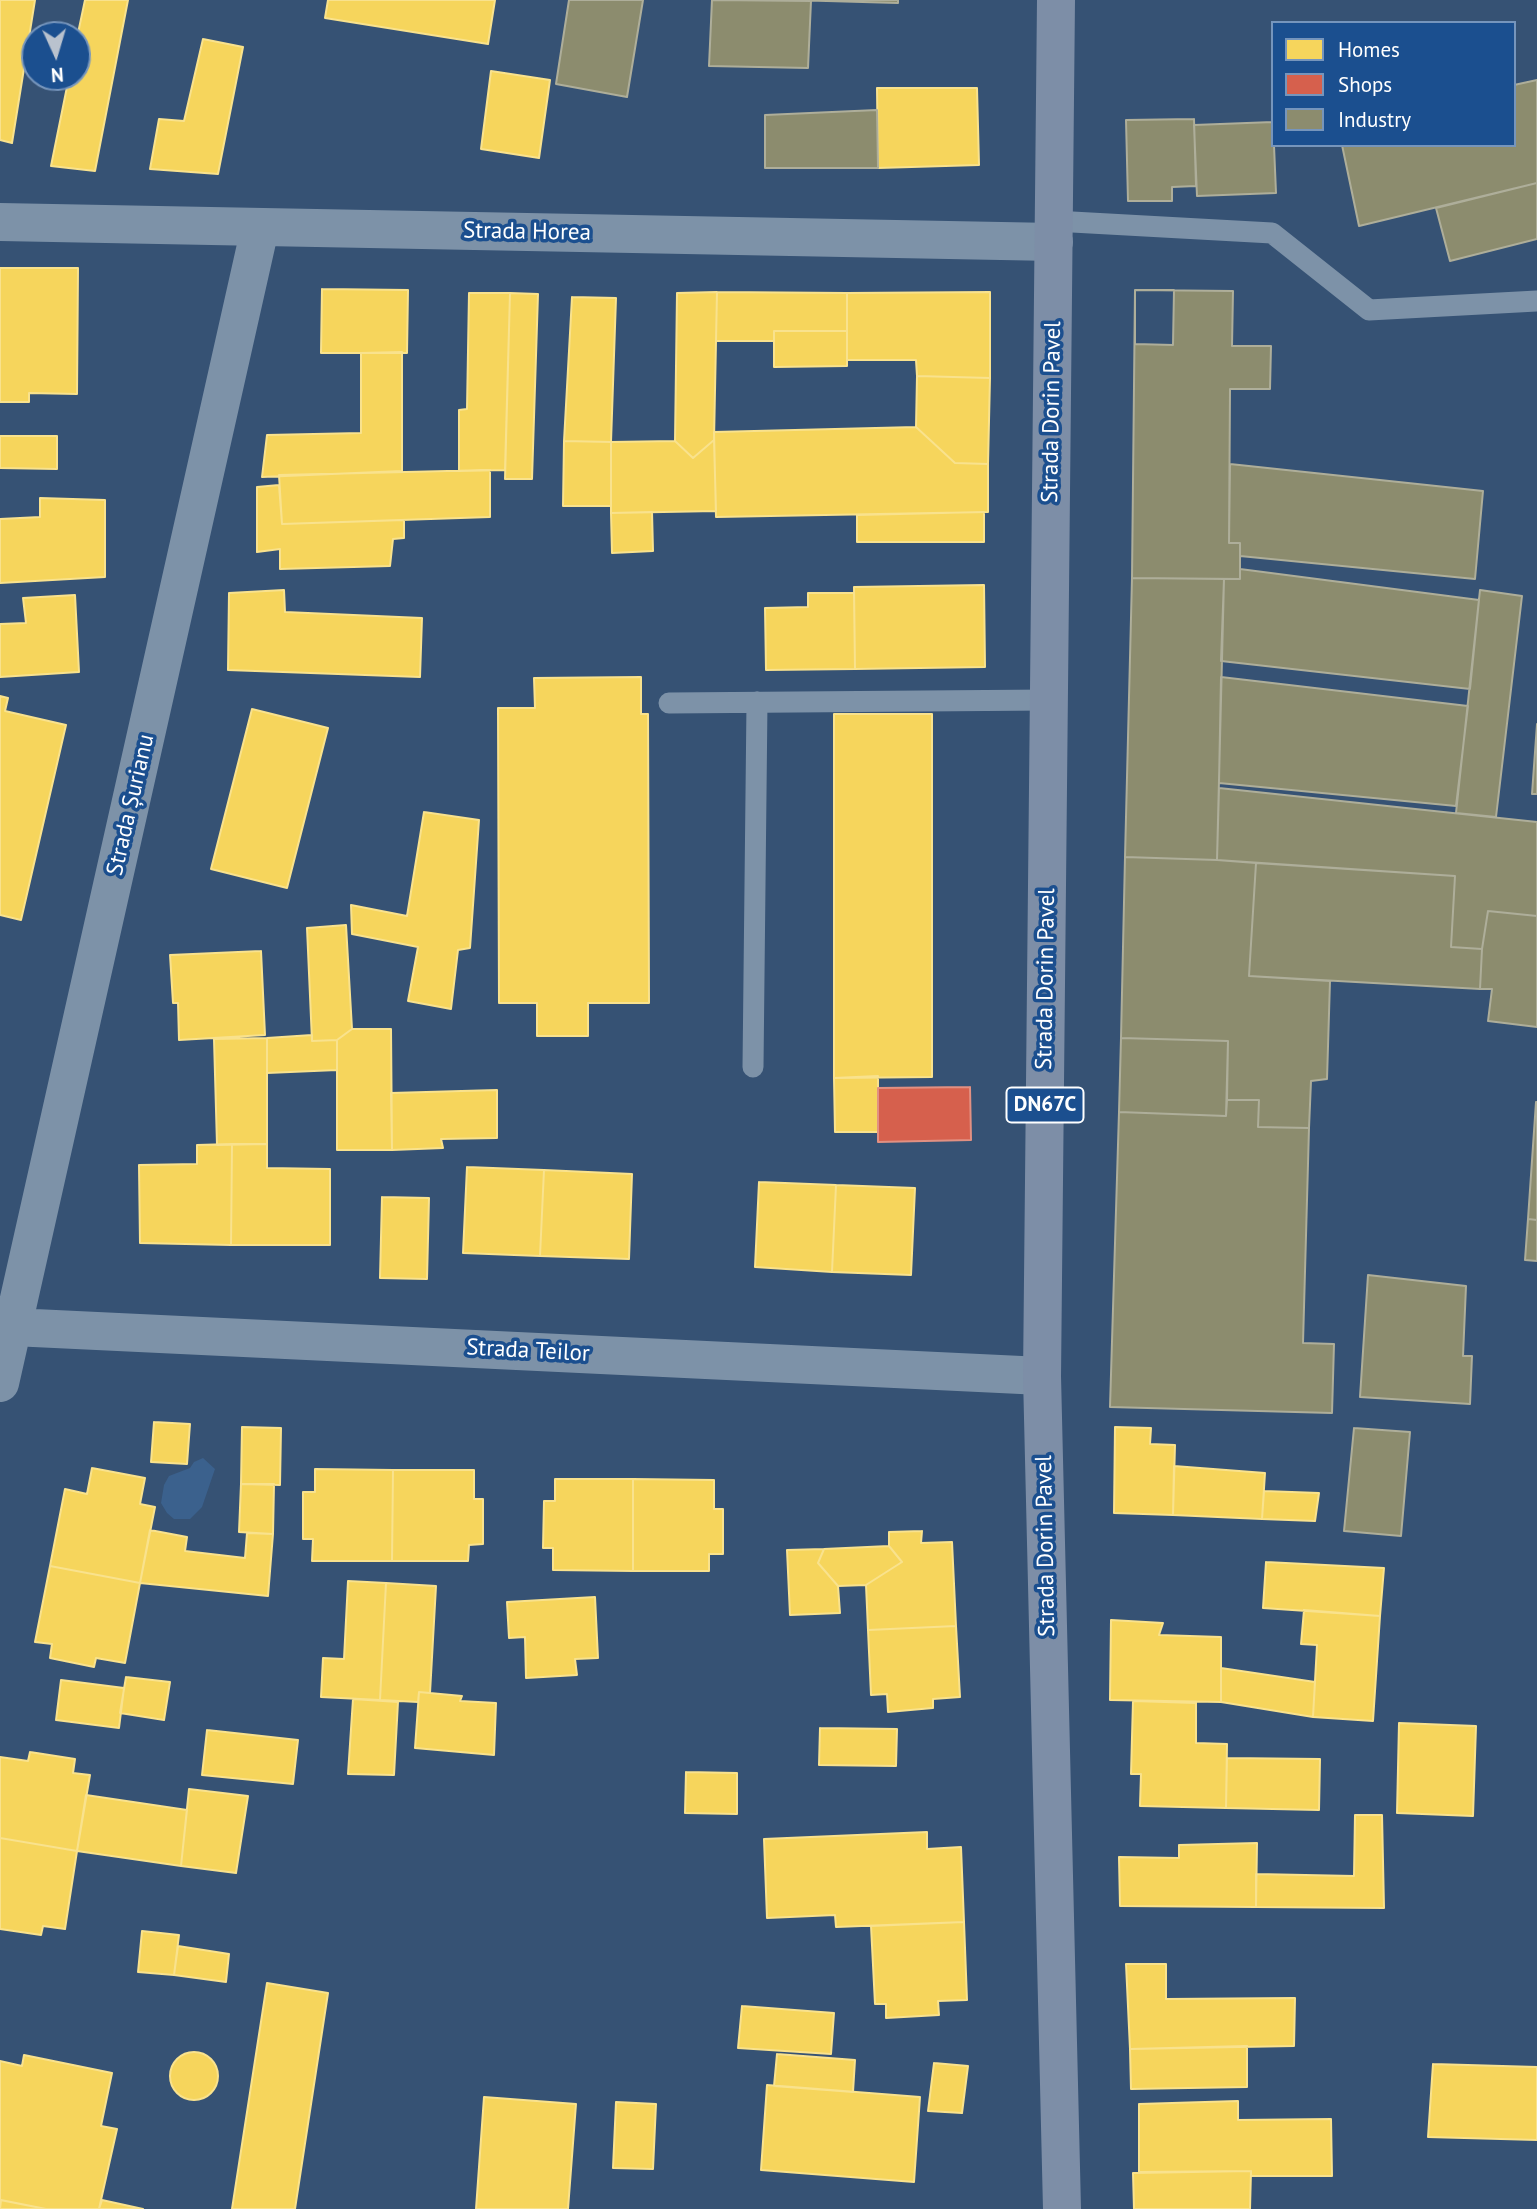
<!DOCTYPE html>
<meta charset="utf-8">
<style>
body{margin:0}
#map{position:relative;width:1537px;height:2209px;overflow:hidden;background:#365274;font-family:"PT Sans",sans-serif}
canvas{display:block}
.legend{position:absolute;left:1271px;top:21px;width:245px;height:126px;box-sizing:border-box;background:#1b4f8f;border:2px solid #7695bc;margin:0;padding:9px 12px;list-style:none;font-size:21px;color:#fff}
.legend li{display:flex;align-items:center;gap:14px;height:35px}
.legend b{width:35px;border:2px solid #7695bc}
.north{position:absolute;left:21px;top:21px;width:70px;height:70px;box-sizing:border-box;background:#1b4f8f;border:2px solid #7695bc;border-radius:50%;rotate:176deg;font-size:19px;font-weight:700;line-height:28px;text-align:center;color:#fff}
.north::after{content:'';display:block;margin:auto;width:24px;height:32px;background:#b9c2ce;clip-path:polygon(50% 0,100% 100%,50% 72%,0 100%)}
</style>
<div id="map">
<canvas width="1537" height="2209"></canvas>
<ul class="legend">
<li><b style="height:19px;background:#f6d55c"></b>Homes</li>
<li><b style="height:19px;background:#d6604d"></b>Shops</li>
<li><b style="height:19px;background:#8c8c6e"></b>Industry</li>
</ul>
<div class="north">N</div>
</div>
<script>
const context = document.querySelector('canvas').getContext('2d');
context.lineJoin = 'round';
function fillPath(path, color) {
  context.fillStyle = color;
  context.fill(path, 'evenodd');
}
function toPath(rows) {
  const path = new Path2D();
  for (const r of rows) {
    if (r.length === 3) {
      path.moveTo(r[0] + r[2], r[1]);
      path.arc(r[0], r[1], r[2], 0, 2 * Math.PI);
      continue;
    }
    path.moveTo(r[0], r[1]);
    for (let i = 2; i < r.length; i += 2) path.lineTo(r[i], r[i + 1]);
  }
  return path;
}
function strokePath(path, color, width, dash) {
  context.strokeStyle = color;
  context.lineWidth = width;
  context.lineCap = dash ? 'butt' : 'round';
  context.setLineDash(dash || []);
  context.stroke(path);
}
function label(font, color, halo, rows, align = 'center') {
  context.font = font + ' "PT Sans",sans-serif';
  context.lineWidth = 7;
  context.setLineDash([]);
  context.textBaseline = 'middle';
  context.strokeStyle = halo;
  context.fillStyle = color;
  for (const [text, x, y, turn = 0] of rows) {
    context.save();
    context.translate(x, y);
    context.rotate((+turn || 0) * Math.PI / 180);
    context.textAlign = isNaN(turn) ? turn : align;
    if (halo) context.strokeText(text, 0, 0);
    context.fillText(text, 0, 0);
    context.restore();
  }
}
fillPath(toPath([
 [203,1458,215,1469,202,1507,190,1519,174,1519,167,1513,161,1503,164,1485,169,1476,190,1468,194,1462]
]), '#3b618d');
const homes = toPath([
 [0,0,35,0,12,143,0,140,0,0],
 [85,0,128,0,95,171,51,166,69,77,77,77,77,38,85,0],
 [328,0,495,0,488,44,325,18,328,0],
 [203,39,243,47,218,174,150,169,159,119,184,121,203,39],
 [491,71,550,80,539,158,481,149,491,71],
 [877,88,977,88,979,165,878,168,877,88],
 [0,268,78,268,77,394,29,393,29,402,0,402,0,268],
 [322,289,408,290,407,353,321,353,322,289],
 [717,292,847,293,847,331,774,331,774,341,716,341,717,292],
 [717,292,714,440,693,458,675,441,677,293,717,292],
 [990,292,990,378,917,376,916,360,847,360,847,293,990,292],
 [469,293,510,293,505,470,459,471,459,410,467,409,469,293],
 [510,293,538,294,532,479,505,479,510,293],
 [572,297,616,298,611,442,564,441,572,297],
 [774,331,847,331,847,366,774,367,774,331],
 [402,352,402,471,262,477,267,435,361,433,361,353,402,352],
 [917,376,990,378,988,464,955,463,916,427,917,376],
 [916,427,955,463,988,464,988,512,716,517,714,432,916,427],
 [0,436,57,436,57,469,0,468,0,436],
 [714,440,716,511,611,513,611,442,675,441,693,458,714,440],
 [564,441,611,442,611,506,563,506,564,441],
 [490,470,490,517,282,524,279,475,490,470],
 [279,485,282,524,404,520,404,538,393,539,390,566,280,569,280,549,257,552,257,487,279,485],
 [40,498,105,500,105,577,0,583,0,519,40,517,40,498],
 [652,512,653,551,612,553,611,513,652,512],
 [984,512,984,542,857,542,857,515,984,512],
 [984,585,985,667,855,669,854,587,984,585],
 [284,590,285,612,422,618,420,677,228,670,229,593,284,590],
 [808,593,854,593,855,669,766,670,765,608,808,607,808,593],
 [75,595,79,672,0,677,0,624,26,623,23,598,75,595],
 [641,677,641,714,648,714,649,1003,588,1003,588,1036,537,1036,537,1003,499,1003,498,708,535,708,534,678,641,677],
 [0,696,8,698,5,711,66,725,21,920,0,915,0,696],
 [252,709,328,728,287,888,211,869,252,709],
 [834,714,932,714,932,1077,834,1078,834,714],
 [424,812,479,820,470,948,458,950,451,1009,408,1001,418,947,352,934,351,905,407,916,424,812],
 [346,925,352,1029,337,1040,312,1041,307,928,346,925],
 [261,951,265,1035,179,1040,178,1003,173,1003,170,955,261,951],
 [352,1029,391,1029,392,1150,337,1150,337,1040,352,1029],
 [312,1035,312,1041,337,1040,337,1070,267,1073,267,1038,312,1035],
 [267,1038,267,1144,217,1145,214,1039,267,1038],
 [878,1076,878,1132,835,1132,834,1078,878,1076],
 [497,1090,497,1138,441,1139,443,1148,392,1150,391,1093,497,1090],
 [232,1144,267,1144,267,1168,330,1169,330,1245,231,1245,232,1144],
 [232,1144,231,1245,140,1243,139,1165,197,1164,197,1145,232,1144],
 [467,1167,544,1170,540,1256,463,1253,467,1167],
 [544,1170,632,1174,629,1259,540,1256,544,1170],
 [759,1182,836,1185,832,1272,755,1267,759,1182],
 [836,1185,915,1188,911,1275,832,1272,836,1185],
 [382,1197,429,1198,427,1279,380,1278,382,1197],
 [154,1422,190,1424,187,1464,151,1462,154,1422],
 [242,1427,281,1428,280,1485,241,1484,242,1427],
 [1115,1427,1151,1428,1150,1444,1175,1445,1173,1515,1114,1513,1115,1427],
 [1174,1466,1265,1473,1262,1519,1173,1515,1174,1466],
 [92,1468,145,1478,140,1504,155,1507,140,1583,50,1566,65,1489,87,1494,92,1468],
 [315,1469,393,1470,392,1561,312,1561,313,1539,303,1539,303,1492,315,1492,315,1469],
 [393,1470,474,1470,474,1499,483,1499,483,1544,469,1545,468,1561,392,1561,393,1470],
 [555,1479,633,1479,633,1571,553,1570,553,1548,543,1548,544,1501,555,1501,555,1479],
 [633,1479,714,1480,714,1509,723,1509,723,1554,709,1554,709,1571,633,1571,633,1479],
 [241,1484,274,1484,273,1534,239,1532,241,1484],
 [1264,1491,1319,1493,1315,1521,1262,1519,1264,1491],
 [150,1530,187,1537,185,1551,245,1558,247,1533,273,1534,268,1596,140,1583,150,1530],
 [922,1531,921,1543,952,1542,956,1626,868,1630,866,1585,902,1562,889,1546,889,1532,922,1531],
 [889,1546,902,1562,866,1585,838,1586,818,1563,824,1549,889,1546],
 [824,1549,818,1563,838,1586,840,1613,790,1615,787,1550,824,1549],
 [1266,1562,1384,1568,1380,1616,1263,1608,1266,1562],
 [50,1566,140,1583,125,1663,96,1658,94,1667,50,1658,52,1644,35,1642,50,1566],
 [348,1581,386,1583,380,1700,321,1697,323,1658,344,1659,348,1581],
 [386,1583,436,1586,430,1693,419,1692,418,1702,380,1700,386,1583],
 [595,1597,598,1658,575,1659,577,1675,526,1678,525,1637,509,1638,507,1602,595,1597],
 [1304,1610,1380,1616,1373,1721,1313,1717,1317,1645,1301,1644,1304,1610],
 [1111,1620,1163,1623,1159,1635,1221,1637,1221,1702,1110,1700,1111,1620],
 [956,1626,960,1697,933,1699,933,1708,888,1712,887,1694,871,1695,868,1630,956,1626],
 [1221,1668,1315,1682,1313,1717,1221,1702,1221,1668],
 [126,1677,170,1682,164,1720,120,1713,126,1677],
 [61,1680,124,1688,119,1728,56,1720,61,1680],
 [419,1692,462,1696,460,1701,496,1703,494,1755,415,1748,419,1692],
 [353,1699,398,1702,394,1775,348,1774,353,1699],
 [1133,1701,1196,1703,1196,1743,1227,1744,1226,1808,1140,1806,1141,1774,1131,1774,1133,1701],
 [1399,1723,1476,1726,1473,1816,1397,1813,1399,1723],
 [820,1728,897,1729,896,1766,819,1765,820,1728],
 [207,1730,298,1740,293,1784,202,1775,207,1730],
 [30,1752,75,1759,73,1773,90,1775,77,1851,0,1838,0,1757,28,1761,30,1752],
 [1227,1758,1320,1759,1319,1810,1226,1808,1227,1758],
 [686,1772,737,1773,737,1814,685,1813,686,1772],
 [189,1789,248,1796,236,1873,181,1866,189,1789],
 [86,1795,187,1810,181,1866,77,1851,86,1795],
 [1355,1815,1382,1815,1384,1908,1256,1907,1256,1874,1354,1876,1355,1815],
 [927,1832,927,1849,961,1847,964,1922,836,1927,835,1915,767,1918,764,1839,927,1832],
 [0,1838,77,1851,65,1929,43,1926,41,1935,0,1929,0,1838],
 [1257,1843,1256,1907,1120,1906,1119,1857,1179,1858,1179,1845,1257,1843],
 [964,1922,967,2000,938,2001,939,2015,886,2018,886,2004,875,2004,871,1926,964,1922],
 [142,1931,179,1935,174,1975,138,1972,142,1931],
 [178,1946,229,1954,226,1982,174,1975,178,1946],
 [1126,1964,1166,1964,1166,1999,1295,1998,1294,2046,1130,2049,1126,1964],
 [267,1983,328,1993,295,2209,232,2209,267,1983],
 [742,2006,834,2013,831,2054,738,2048,742,2006],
 [1247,2046,1247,2087,1131,2089,1130,2049,1247,2046],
 [194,2076,24],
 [777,2054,855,2060,853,2092,774,2086,777,2054],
 [24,2055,112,2073,101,2126,117,2129,99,2209,46,2209,0,2200,0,2061,22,2066,24,2055],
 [934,2063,968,2066,962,2113,928,2111,934,2063],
 [1433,2064,1537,2067,1537,2140,1428,2137,1433,2064],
 [767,2085,920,2097,914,2182,761,2170,767,2085],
 [484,2097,576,2104,568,2209,476,2209,484,2097],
 [1238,2101,1238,2120,1331,2119,1332,2176,1251,2176,1251,2171,1139,2172,1139,2104,1238,2101],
 [616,2102,656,2104,653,2169,613,2168,616,2102],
 [1251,2171,1250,2209,1134,2209,1133,2173,1251,2171],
 [1,2200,46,2209,0,2209,1,2200],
 [102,2200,143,2209,99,2209,102,2200]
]);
fillPath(homes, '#f6d55c');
strokePath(homes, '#f9e28d', 2);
const shops = toPath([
 [970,1087,971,1140,878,1142,878,1088,970,1087]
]);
fillPath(shops, '#d6604d');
strokePath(shops, '#e29082', 2);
const industry = toPath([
 [569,0,643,0,627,97,556,84,569,0],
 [712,0,811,1,808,68,709,66,712,0],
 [791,0,898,0,898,3,791,0],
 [1537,80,1537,183,1359,226,1342,145,1514,145,1514,85,1537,80],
 [877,110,878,168,765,168,765,115,877,110],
 [1194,119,1196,186,1172,187,1172,201,1128,201,1126,120,1194,119],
 [1273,122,1276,193,1197,196,1194,125,1273,122],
 [1537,183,1537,239,1450,261,1436,208,1537,183],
 [1135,290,1233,291,1232,346,1271,346,1270,389,1230,389,1229,543,1240,543,1240,579,1132,578,1135,290],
 [1135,290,1174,290,1173,345,1135,344,1135,290],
 [1230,464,1483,491,1475,579,1240,556,1240,543,1229,543,1230,464],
 [1240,569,1479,600,1470,689,1221,661,1224,579,1240,579,1240,569],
 [1132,578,1224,579,1217,860,1125,857,1132,578],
 [1480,590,1522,596,1496,817,1456,813,1480,590],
 [1221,677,1468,706,1456,806,1219,783,1221,677],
 [1537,724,1537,794,1532,794,1537,724],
 [1219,788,1537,822,1537,916,1488,911,1482,949,1451,947,1455,876,1217,860,1219,788],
 [1125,857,1217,860,1256,863,1249,976,1330,981,1327,1079,1311,1081,1309,1128,1258,1127,1259,1100,1227,1100,1228,1041,1121,1038,1125,857],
 [1256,863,1455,876,1451,947,1482,949,1480,989,1249,976,1256,863],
 [1488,911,1537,916,1537,1027,1488,1021,1492,989,1480,989,1482,949,1488,911],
 [1121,1038,1228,1041,1226,1116,1119,1112,1121,1038],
 [1227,1100,1259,1100,1258,1127,1309,1128,1303,1343,1334,1344,1332,1413,1110,1407,1119,1112,1226,1116,1227,1100],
 [1536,1102,1537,1102,1537,1220,1528,1219,1536,1102],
 [1528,1219,1537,1220,1537,1261,1525,1260,1528,1219],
 [1368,1275,1466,1286,1463,1356,1472,1356,1470,1404,1360,1397,1368,1275],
 [1354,1428,1410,1432,1401,1536,1344,1531,1354,1428]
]);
fillPath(industry, '#8c8c6e');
strokePath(industry, '#aeae9a', 2);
strokePath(toPath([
 [1054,221,1272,233,1369,310,1537,301],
 [669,703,1049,700],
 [753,1067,757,702]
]), '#7d92a8', 21);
strokePath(toPath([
 [0,222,1054,242],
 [13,1327,1042,1376],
 [0,1383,260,228]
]), '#7d92a8', 38);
strokePath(toPath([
 [1056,0,1042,1376,1062,2209]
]), '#7d8ea7', 38);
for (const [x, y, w] of [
 [1045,1105,77]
]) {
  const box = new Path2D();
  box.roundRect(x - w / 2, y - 17.5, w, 35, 5);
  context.fillStyle = '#1b4f8f';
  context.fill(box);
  strokePath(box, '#fff', 2);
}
label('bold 21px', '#fff', null, [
 ["DN67C",1045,1105]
]);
label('23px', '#fff', '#1b4f8f', [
 ["Strada Horea",527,232,1],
 ["Strada Dorin Pavel",1052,412,-89],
 ["Strada Șurianu",131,805,-77],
 ["Strada Dorin Pavel",1046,979,-89],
 ["Strada Teilor",528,1351,3],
 ["Strada Dorin Pavel",1046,1546,-91]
]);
</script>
